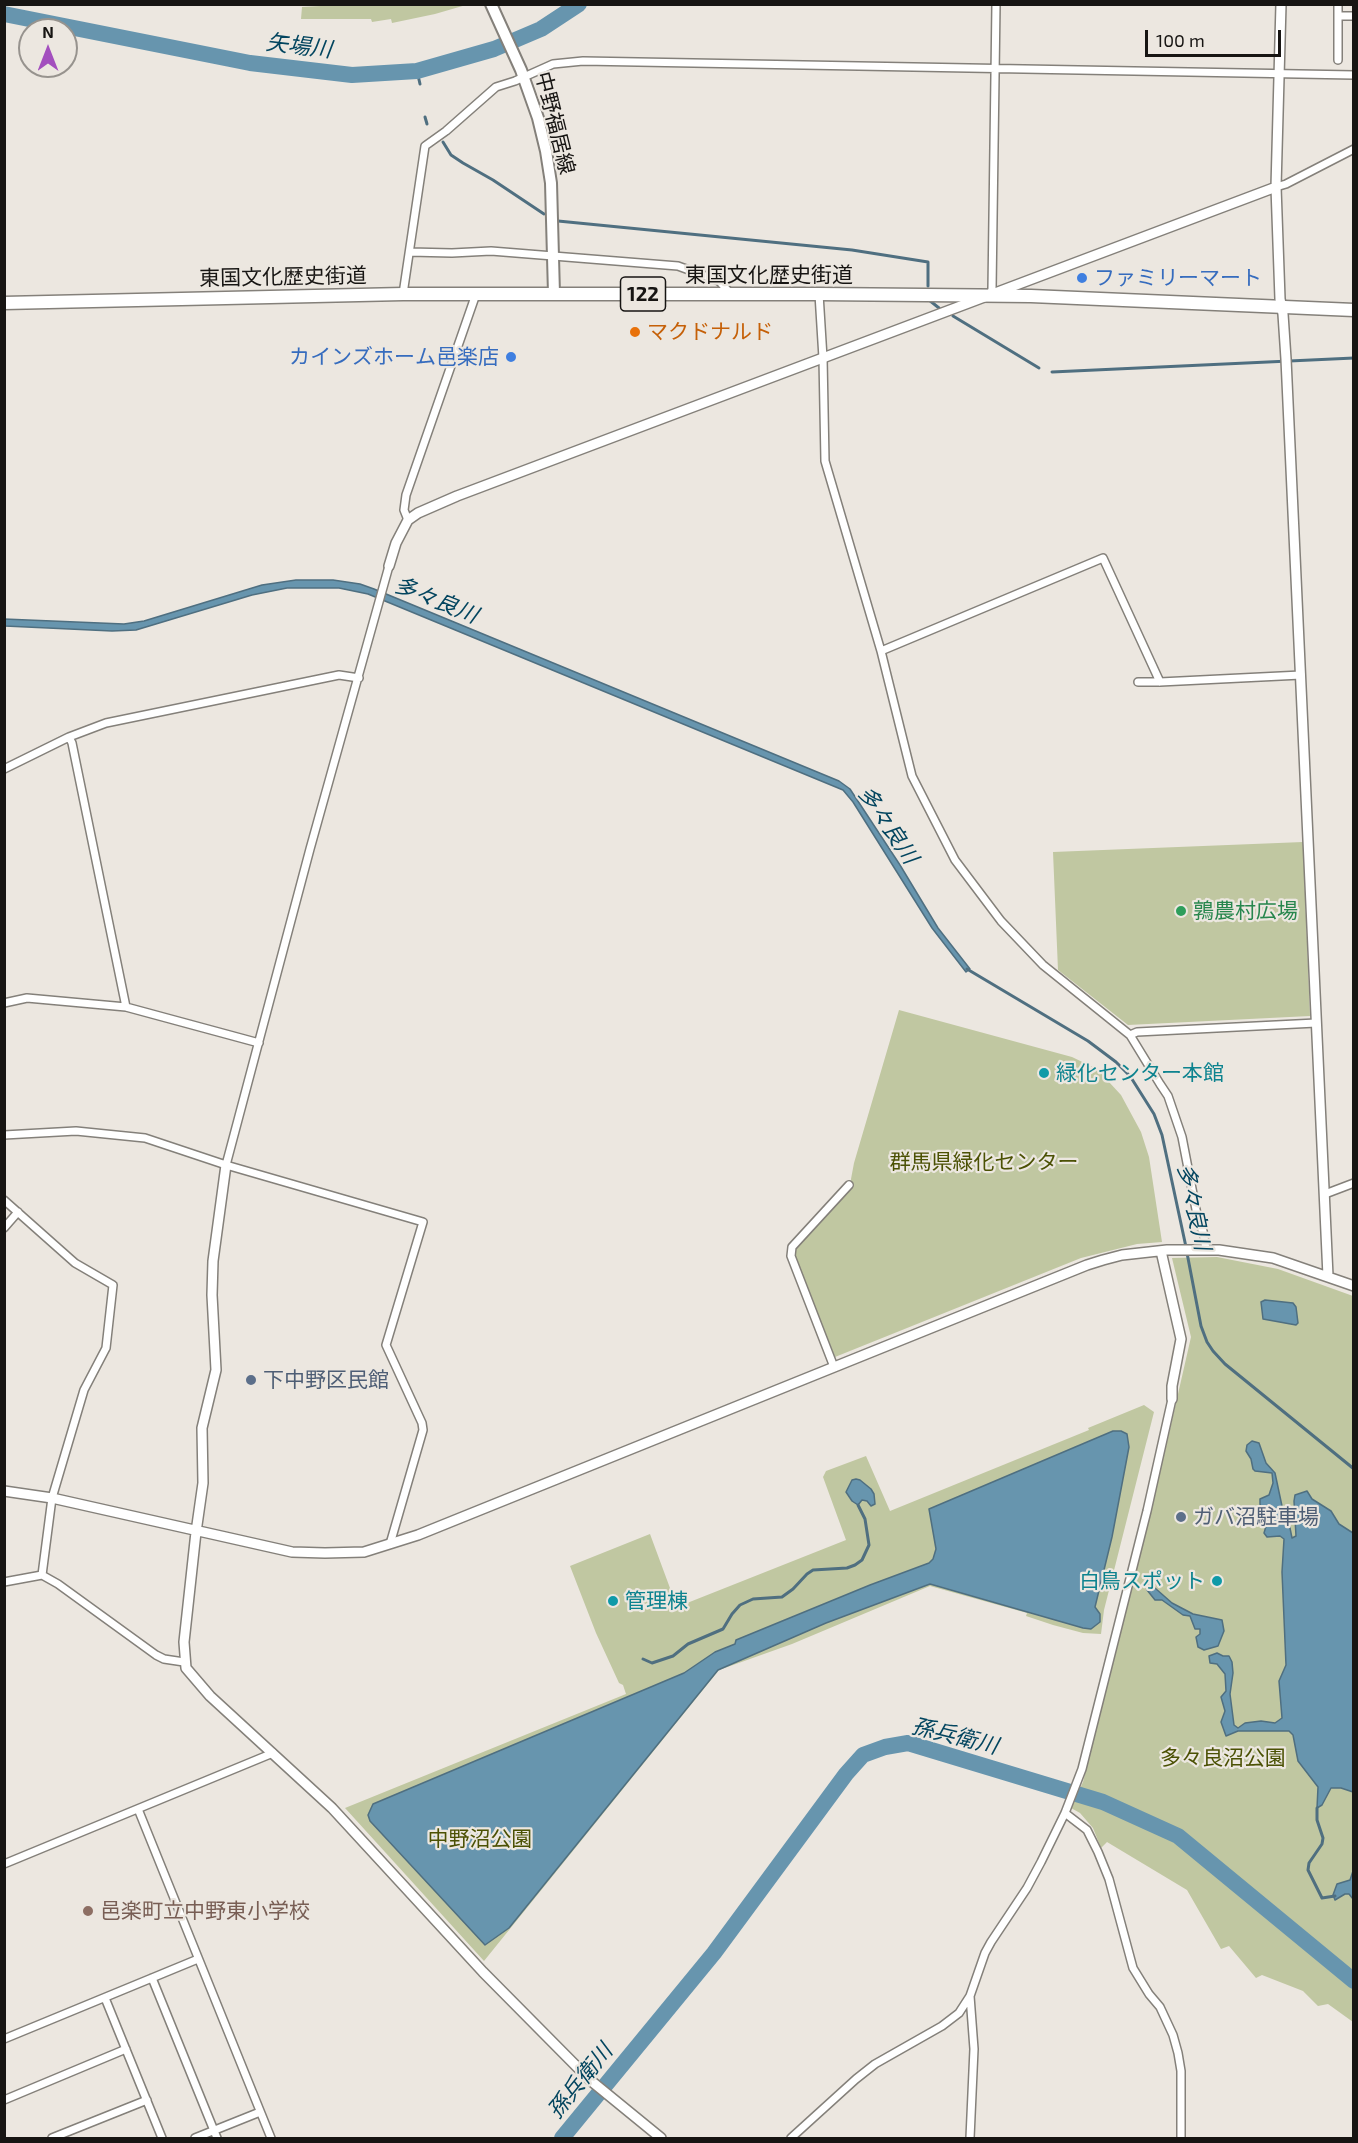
<!DOCTYPE html>
<meta charset="utf-8">
<style>
body{margin:0}
#map{position:relative;width:1358px;height:2143px;overflow:hidden;background:#ece7e0;font-family:"Exo 2",sans-serif}
canvas{display:block}
.frame{position:absolute;inset:0;border:6px solid #171513;pointer-events:none}
.north{position:absolute;left:18px;top:18px;width:60px;height:60px;box-sizing:border-box;background:#ece7e0;border:2px solid #97938e;border-radius:50%;rotate:0deg;font-size:16px;font-weight:700;line-height:24px;text-align:center;color:#171513}
.north::after{content:'';display:block;margin:auto;width:21px;height:27px;background:#a34fbe;clip-path:polygon(50% 0,100% 100%,50% 72%,0 100%)}
.scale{position:absolute;left:1145px;top:30px;width:136px;height:27px;box-sizing:border-box;border:3px solid #171513;border-top:0;padding-left:8px;font-size:18px;line-height:21px;white-space:nowrap;color:#171513;-webkit-text-stroke:4px #ece7e0;paint-order:stroke}
</style>
<div id="map">
<canvas width="1358" height="2143"></canvas>
<div class="frame"></div>
<div class="north">N</div>
<div class="scale">100 m</div>
</div>
<script>
const context = document.querySelector('canvas').getContext('2d');
context.lineJoin = 'round';
function fillPath(path, color) {
  context.fillStyle = color;
  context.fill(path, 'evenodd');
}
function toPath(rows) {
  const path = new Path2D();
  for (const r of rows) {
    path.moveTo(r[0], r[1]);
    for (let i = 2; i < r.length; i += 2) path.lineTo(r[i], r[i + 1]);
  }
  return path;
}
function strokePath(path, color, width, dash) {
  context.strokeStyle = color;
  context.lineWidth = width;
  context.lineCap = dash ? 'butt' : 'round';
  context.setLineDash(dash || []);
  context.stroke(path);
}
function label(font, color, halo, rows, align = 'center') {
  context.font = font + ' "Exo 2","Noto Sans JP",sans-serif';
  context.lineWidth = 4.5;
  context.setLineDash([]);
  context.textBaseline = 'middle';
  context.strokeStyle = halo;
  context.fillStyle = color;
  for (const [text, x, y, turn = 0] of rows) {
    context.save();
    context.translate(x, y);
    context.rotate((+turn || 0) * Math.PI / 180);
    context.textAlign = isNaN(turn) ? turn : align;
    if (halo) context.strokeText(text, 0, 0);
    context.fillText(text, 0, 0);
    context.restore();
  }
}
fillPath(toPath([
 [357,4,466,4,466,5,435,14,392,23,391,19,372,22,371,19,301,19,302,7],
 [1303,842,1310,1016,1128,1025,1058,970,1053,852],
 [899,1010,1072,1057,1097,1069,1121,1095,1141,1132,1149,1157,1162,1242,1137,1244,1081,1258,835,1357,795,1256,796,1249,845,1192,852,1189,851,1179,854,1163],
 [1217,1257,1278,1269,1353,1296,1353,2022,1328,2004,1318,2006,1303,1991,1262,1975,1256,1978,1229,1946,1221,1949,1187,1890,1107,1842,1101,1848,1093,1828,1080,1813,1071,1808,1083,1782,1165,1451,1191,1337,1172,1258],
 [1144,1405,1154,1412,1104,1610,1101,1634,1083,1633,1053,1625,1026,1616,1027,1613,930,1586,792,1644,719,1670,484,1961,345,1808,626,1694,623,1685,619,1683,596,1633,570,1566,650,1534,677,1607,846,1540,823,1477,826,1471,866,1456,890,1511,1089,1430,1088,1428]
]), '#c0c7a1');
const water = toPath([
 [296,580,333,580,360,584,374,589,839,781,850,789,900,865,938,928,970,969,966,972,932,928,853,802,843,790,368,594,339,588,287,588,252,595,136,630,112,631,5,626,4,619,124,624,144,621,262,585,296,580],
 [1265,1300,1293,1303,1296,1307,1298,1323,1296,1325,1263,1319,1261,1302,1265,1300],
 [1113,1431,1121,1431,1127,1434,1129,1447,1112,1537,1095,1607,1100,1614,1100,1622,1091,1629,1083,1628,930,1584,826,1623,718,1670,509,1928,485,1945,370,1821,368,1815,373,1804,684,1673,715,1652,735,1644,736,1640,870,1585,929,1563,933,1559,936,1549,929,1509,1113,1431],
 [1252,1441,1259,1443,1266,1463,1275,1473,1282,1506,1288,1518,1292,1538,1296,1536,1294,1501,1295,1495,1307,1491,1312,1499,1331,1511,1339,1524,1353,1533,1353,1792,1341,1788,1331,1788,1322,1805,1317,1808,1318,1787,1298,1761,1293,1735,1289,1731,1238,1731,1226,1736,1221,1722,1225,1711,1221,1697,1226,1691,1225,1674,1217,1664,1210,1663,1209,1656,1217,1653,1223,1656,1229,1656,1232,1662,1233,1673,1230,1694,1234,1725,1238,1728,1245,1723,1261,1721,1275,1723,1282,1718,1279,1681,1286,1665,1282,1572,1284,1539,1280,1536,1267,1537,1264,1533,1269,1516,1266,1513,1263,1513,1260,1504,1260,1499,1269,1495,1273,1483,1272,1473,1255,1471,1253,1469,1251,1459,1246,1451,1247,1445,1252,1441],
 [856,1479,860,1480,871,1489,874,1494,875,1504,871,1506,867,1501,862,1500,858,1505,852,1501,846,1492,852,1480,856,1479],
 [1147,1581,1172,1603,1193,1614,1222,1620,1224,1631,1218,1646,1204,1650,1198,1647,1196,1637,1200,1634,1200,1629,1195,1629,1190,1616,1183,1615,1162,1600,1155,1600,1147,1590,1147,1581],
 [1353,1871,1353,1899,1349,1894,1345,1894,1335,1900,1333,1895,1337,1884,1350,1880,1353,1871]
]);
fillPath(water, '#6795ae');
strokePath(water, '#4f6f80', 1.5);
strokePath(toPath([
 [417,71,420,84],
 [425,117,427,124],
 [443,142,451,155,463,163,493,180,544,214],
 [558,221,852,250,928,262,928,286],
 [929,300,939,308],
 [953,316,1039,368],
 [1052,372,1354,358],
 [967,969,1088,1041,1116,1062,1130,1076,1154,1114,1162,1135,1186,1247],
 [1187,1253,1201,1326,1207,1342,1213,1351,1225,1364,1354,1469],
 [643,1659,652,1663,673,1656,688,1644,723,1629,732,1614,740,1605,753,1599,782,1597,793,1589,807,1574,813,1570,847,1568,855,1565,862,1560,869,1545,865,1519,858,1505],
 [1317,1808,1317,1820,1323,1838,1322,1844,1309,1863,1308,1870,1322,1898,1335,1896]
]), '#4f6f80', 3);
strokePath(toPath([
 [4,14,250,63,352,75,417,71,494,49,541,29,579,4],
 [562,2138,714,1953,846,1774,863,1755,885,1747,908,1743,1103,1802,1178,1836,1354,1981]
]), '#6795ae', 16);
const minor = toPath([
 [1338,4,1338,60],
 [1338,16,1354,16],
 [1276,187,1286,184,1354,149],
 [410,252,452,253,491,251,678,266,719,281,731,294],
 [403,294,425,146,446,131,496,87,515,81,553,64,583,61,1354,75],
 [819,294,823,358,825,461,881,651,912,776,955,860,1001,921,1043,965,1130,1035,1160,1084,1168,1096,1182,1137,1199,1225,1203,1231,1206,1249],
 [990,295,992,289,996,4],
 [408,520,404,510,406,495,476,294],
 [881,651,1103,558,1160,682],
 [1138,682,1160,682,1301,675],
 [69,737,72,743,126,1007],
 [4,769,69,737,106,723,339,675,359,678],
 [4,1003,27,998,126,1007,259,1043],
 [1130,1035,1137,1032,1316,1023],
 [4,1135,76,1131,145,1138,226,1165,423,1222,386,1345,422,1423,423,1430,390,1544],
 [226,1165,310,849,389,566],
 [1325,1194,1354,1183],
 [4,1200,75,1263,113,1285,106,1348,84,1390,52,1498,42,1575],
 [4,1228,18,1212],
 [834,1367,791,1256,792,1247,849,1185],
 [4,1582,42,1575,58,1584,156,1655,164,1659,184,1662],
 [138,1809,271,2138],
 [1065,1813,1087,1830,1098,1852,1109,1879,1133,1968,1149,1994,1160,2007,1173,2035,1178,2053,1181,2071,1181,2138],
 [4,1864,273,1753],
 [152,1978,217,2138],
 [105,1998,162,2138],
 [4,2039,198,1959],
 [4,2100,126,2049],
 [52,2138,147,2100],
 [195,2138,260,2112],
 [791,2138,856,2079,875,2064,942,2026,959,2013,970,1996,985,1953,991,1942,1027,1888,1041,1862,1065,1813,1082,1769,1147,1511,1172,1399],
 [970,2138,974,2049,970,1996]
]);
const tertiary = toPath([
 [1281,4,1276,187,1280,299,1283,314,1286,359,1328,1276],
 [389,566,396,543,408,520,418,513,457,496,1276,187],
 [226,1165,213,1261,212,1295,216,1370,202,1428,203,1483,196,1532,184,1642,186,1668,210,1696,332,1808,483,1972,590,2080,661,2138],
 [1161,1251,1181,1339,1172,1386,1172,1399],
 [4,1491,52,1498,292,1552,325,1553,364,1552,418,1535,1087,1265,1103,1260,1122,1255,1167,1250,1219,1250,1273,1258,1354,1286]
]);
const secondary = toPath([
 [491,4,521,70,538,118,546,151,551,183,554,294]
]);
const trunk = toPath([
 [4,303,403,294,819,294,1031,296,1354,310]
]);
strokePath(minor, '#84807a', 10);
strokePath(tertiary, '#84807a', 12);
strokePath(secondary, '#84807a', 14);
strokePath(trunk, '#84807a', 15);
strokePath(minor, '#fff', 7);
strokePath(tertiary, '#fff', 9);
strokePath(secondary, '#fff', 10);
strokePath(trunk, '#fff', 12);
for (const [x, y, r, color] of [
 [1082,278,6,"#3f7fe0"],
 [635,332,6,"#e8710a"],
 [511,357,6,"#3f7fe0"],
 [1181,911,6,"#2e9e5b"],
 [1044,1073,6,"#0f9aa8"],
 [251,1380,6,"#5c6f8a"],
 [1181,1517,6,"#5c6f8a"],
 [1217,1581,6,"#0f9aa8"],
 [613,1601,6,"#0f9aa8"],
 [88,1911,6,"#8d6e63"]
]) {
  const dot = new Path2D();
  dot.arc(x, y, r, 0, 2 * Math.PI);
  context.fillStyle = color;
  context.fill(dot);
  strokePath(dot, '#ece7e0', 2);
}
for (const [x, y, w] of [
 [643,294,45]
]) {
  const box = new Path2D();
  box.roundRect(x - w / 2, y - 17, w, 34, 4.5);
  context.fillStyle = '#ece7e0';
  context.fill(box);
  strokePath(box, '#171513', 1.5);
}
label('bold 20px', '#171513', null, [
 ["122",643,294]
]);
label('21px', '#171513', '#ece7e0', [
 ["中野福居線",555,123,76],
 ["東国文化歴史街道",769,275],
 ["東国文化歴史街道",283,277,-1]
]);
label('21px', '#366cbe', '#ece7e0', [
 ["ファミリーマート",1094,278],
 ["カインズホーム邑楽店",499,357,"right"]
], 'left');
label('21px', '#c56008', '#ece7e0', [
 ["マクドナルド",647,332]
], 'left');
label('21px', '#27864d', '#ece7e0', [
 ["鶉農村広場",1193,911]
], 'left');
label('21px', '#0d838f', '#ece7e0', [
 ["緑化センター本館",1056,1073],
 ["白鳥スポット",1205,1581,"right"],
 ["管理棟",625,1601]
], 'left');
label('21px', '#4b5104', '#ece7e0', [
 ["群馬県緑化センター",984,1162],
 ["多々良沼公園",1223,1758],
 ["中野沼公園",480,1839]
]);
label('21px', '#4e5e75', '#ece7e0', [
 ["下中野区民館",263,1380],
 ["ガバ沼駐車場",1193,1517]
], 'left');
label('21px', '#785e54', '#ece7e0', [
 ["邑楽町立中野東小学校",100,1911]
], 'left');
label('italic 22px', '#03455f', '#ece7e0', [
 ["矢場川",299,46,7],
 ["多々良川",436,600,22],
 ["多々良川",888,825,56],
 ["多々良川",1194,1207,78],
 ["孫兵衛川",955,1736,14],
 ["孫兵衛川",580,2081,-51]
]);
</script>
